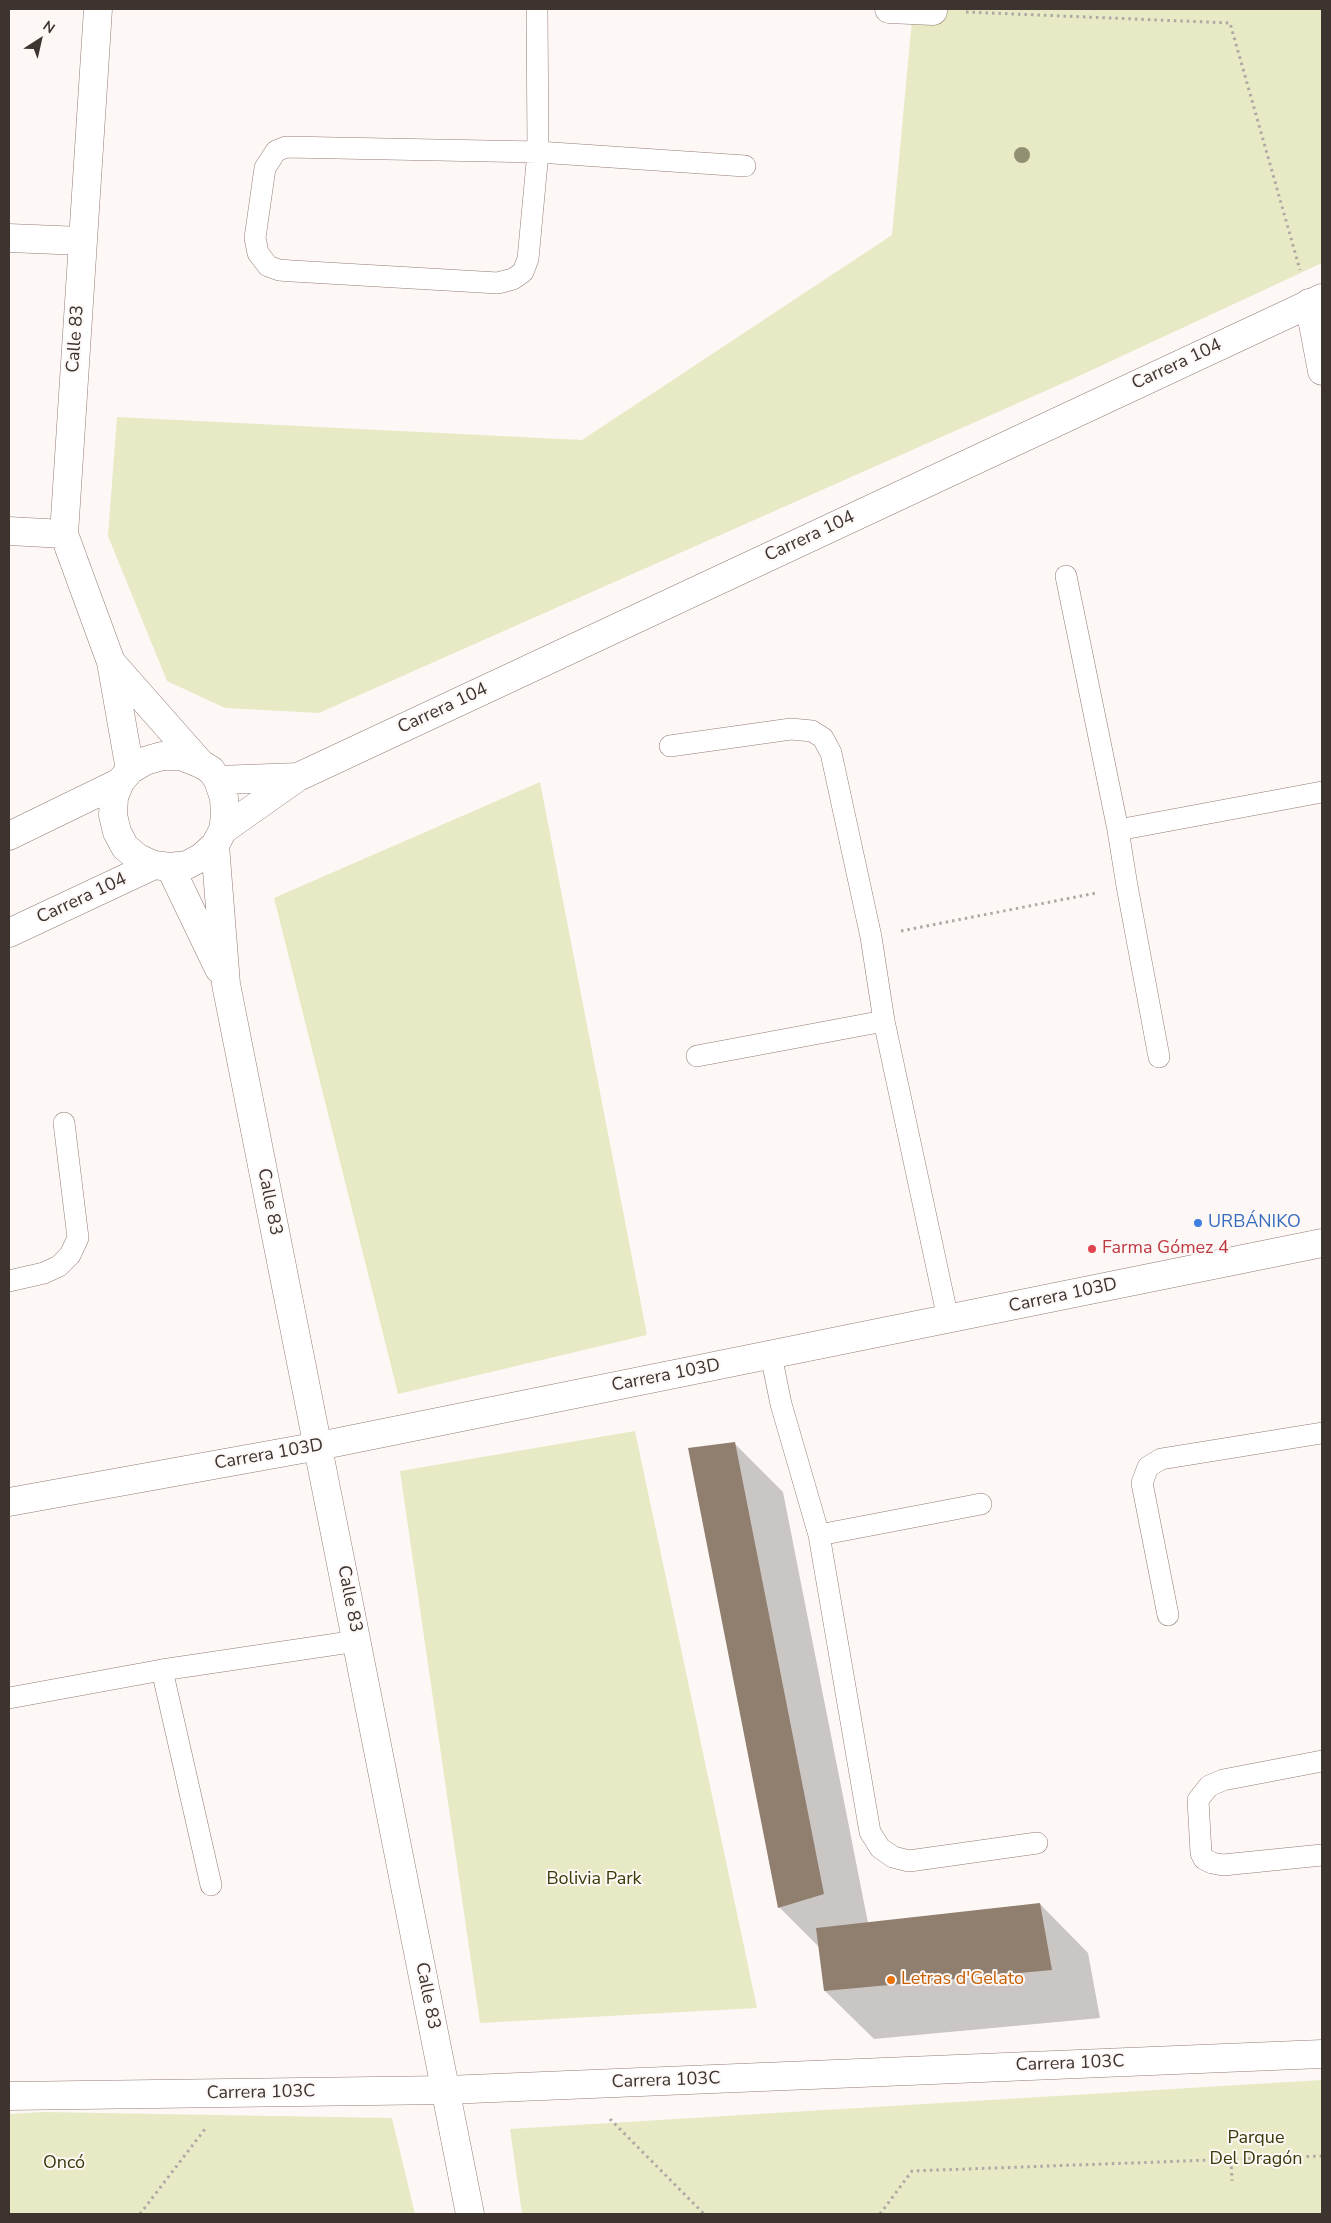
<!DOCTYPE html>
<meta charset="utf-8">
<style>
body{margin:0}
#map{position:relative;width:1331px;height:2223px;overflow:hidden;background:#fdf8f6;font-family:"Nunito Sans",sans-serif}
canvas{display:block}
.frame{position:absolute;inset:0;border:10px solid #3d332f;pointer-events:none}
.north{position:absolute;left:15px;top:15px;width:50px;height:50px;-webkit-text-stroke:4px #fdf8f6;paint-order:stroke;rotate:35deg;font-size:14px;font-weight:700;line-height:20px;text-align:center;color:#3d332f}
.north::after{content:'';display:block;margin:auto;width:18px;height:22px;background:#3d332f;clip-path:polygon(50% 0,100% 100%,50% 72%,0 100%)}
</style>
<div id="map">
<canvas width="1331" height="2223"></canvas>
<div class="frame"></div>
<div class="north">N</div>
</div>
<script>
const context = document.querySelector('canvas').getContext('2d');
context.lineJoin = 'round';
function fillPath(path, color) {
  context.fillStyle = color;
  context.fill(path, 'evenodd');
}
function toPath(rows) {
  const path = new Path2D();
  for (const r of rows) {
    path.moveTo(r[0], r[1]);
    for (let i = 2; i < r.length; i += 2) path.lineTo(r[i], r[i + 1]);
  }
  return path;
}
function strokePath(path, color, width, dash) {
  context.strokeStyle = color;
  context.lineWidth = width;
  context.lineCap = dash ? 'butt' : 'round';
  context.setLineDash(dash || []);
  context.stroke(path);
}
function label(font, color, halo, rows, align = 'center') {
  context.font = font + ' "Nunito Sans",sans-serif';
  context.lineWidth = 4;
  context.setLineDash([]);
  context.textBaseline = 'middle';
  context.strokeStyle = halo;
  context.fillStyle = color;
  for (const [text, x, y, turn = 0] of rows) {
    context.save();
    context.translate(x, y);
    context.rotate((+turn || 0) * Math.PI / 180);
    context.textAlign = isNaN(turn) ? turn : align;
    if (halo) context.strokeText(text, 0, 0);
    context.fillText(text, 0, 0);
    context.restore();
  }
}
fillPath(toPath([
 [913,9,1322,9,1322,263,1079,376,319,713,225,708,167,681,108,536,117,417,582,440,892,235],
 [540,782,647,1335,398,1394,274,898],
 [635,1431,757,2008,480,2023,400,1471],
 [1322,2080,1322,2214,522,2214,510,2129],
 [43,2112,392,2118,415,2214,9,2214,9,2114]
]), '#e7eac5');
fillPath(toPath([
 [734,1443,783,1492,868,1923,1040,1904,1088,1953,1100,2018,874,2039,825,1991,820,1948,779,1907]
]), '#0003');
fillPath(toPath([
 [735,1442,824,1894,778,1908,688,1448],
 [1040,1903,1052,1970,824,1991,816,1928]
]), '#907e6f');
const lane = toPath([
 [537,9,538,152,528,259,523,272,513,279,498,283,292,271,279,270,268,266,258,253,255,238,265,168,276,151,286,147,538,152,745,166],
 [1066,576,1118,830,1127,886,1159,1057],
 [670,746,791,729,812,731,823,738,831,753,871,937,884,1021,948,1319],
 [1118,830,1322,792],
 [697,1056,884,1021],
 [9,1281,44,1273,59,1266,70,1255,78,1238,64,1123],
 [771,1355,781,1404,819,1535,870,1832,880,1848,893,1857,909,1861,1037,1843],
 [819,1535,981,1504],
 [1168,1615,1142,1483,1148,1467,1161,1459,1322,1433],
 [162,1670,211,1885],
 [9,1698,162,1670,357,1641],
 [1322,1761,1223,1780,1209,1786,1198,1800,1201,1853,1204,1859,1212,1863,1223,1865,1322,1855]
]);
const street = toPath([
 [98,9,64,534,111,662,130,770],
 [889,9,933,11],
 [9,238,82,241],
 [1309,303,1322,371],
 [9,531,64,534],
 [111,662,201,764],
 [9,1502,319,1446,1322,1243],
 [9,2096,446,2090,1322,2054]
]);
const secondary = toPath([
 [218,780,298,777],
 [223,830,298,777,1322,298],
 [9,836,120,782,130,770,145,761,162,756,181,756,201,764,211,770,218,780,224,798,225,816,223,830,215,845,202,857,187,865,170,867,154,865,138,858,125,847,117,832,113,815,114,797,120,782],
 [215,845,226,984,470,2214],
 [170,867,219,969],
 [9,933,154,865]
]);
strokePath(lane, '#937b73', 22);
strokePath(street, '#937b73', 29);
strokePath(secondary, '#937b73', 29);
strokePath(toPath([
 [966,12,1230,23,1300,270],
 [901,931,1096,893],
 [610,2119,704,2214],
 [1231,2160,1232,2181],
 [140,2214,205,2129],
 [880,2214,912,2171,1322,2156]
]), '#afa8a5', 3, [2.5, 4]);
strokePath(lane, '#fff', 21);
strokePath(street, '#fff', 28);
strokePath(secondary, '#fff', 28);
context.fillStyle = '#919073';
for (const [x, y] of [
 [1022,155]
]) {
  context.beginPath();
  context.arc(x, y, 8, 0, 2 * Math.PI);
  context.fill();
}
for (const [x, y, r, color] of [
 [1198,1223,5,"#3f7fe0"],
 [1092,1249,5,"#e0444e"],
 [891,1980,5,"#e8710a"]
]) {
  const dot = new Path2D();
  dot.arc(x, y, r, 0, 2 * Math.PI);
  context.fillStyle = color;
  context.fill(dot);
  strokePath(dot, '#fdf8f6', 2);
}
label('18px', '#3d332f', '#fdf8f6', [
 ["Calle 83",76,339,-86],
 ["Carrera 104",1177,365,-25],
 ["Carrera 104",810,537,-25],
 ["Carrera 104",443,709,-25],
 ["Carrera 104",82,899,-25],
 ["Calle 83",269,1202,79],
 ["Carrera 103D",1063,1296,-12],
 ["Carrera 103D",666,1376,-11],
 ["Carrera 103D",269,1455,-10],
 ["Calle 83",349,1599,79],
 ["Calle 83",427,1996,79],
 ["Carrera 103C",1070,2064,-2],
 ["Carrera 103C",666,2081,-2],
 ["Carrera 103C",261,2093,-1]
]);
label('18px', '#366cbe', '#fdf8f6', [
 ["URBÁNIKO",1208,1223]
], 'left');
label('18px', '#be3a42', '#fdf8f6', [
 ["Farma Gómez 4",1102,1249]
], 'left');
label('18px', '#393a08', '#fdf8f6', [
 ["Bolivia Park",594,1880],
 ["Parque",1256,2139],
 ["Del Dragón",1256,2160],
 ["Oncó",64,2164]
]);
label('18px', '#c56008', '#fdf8f6', [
 ["Letras d'Gelato",901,1980]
], 'left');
</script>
